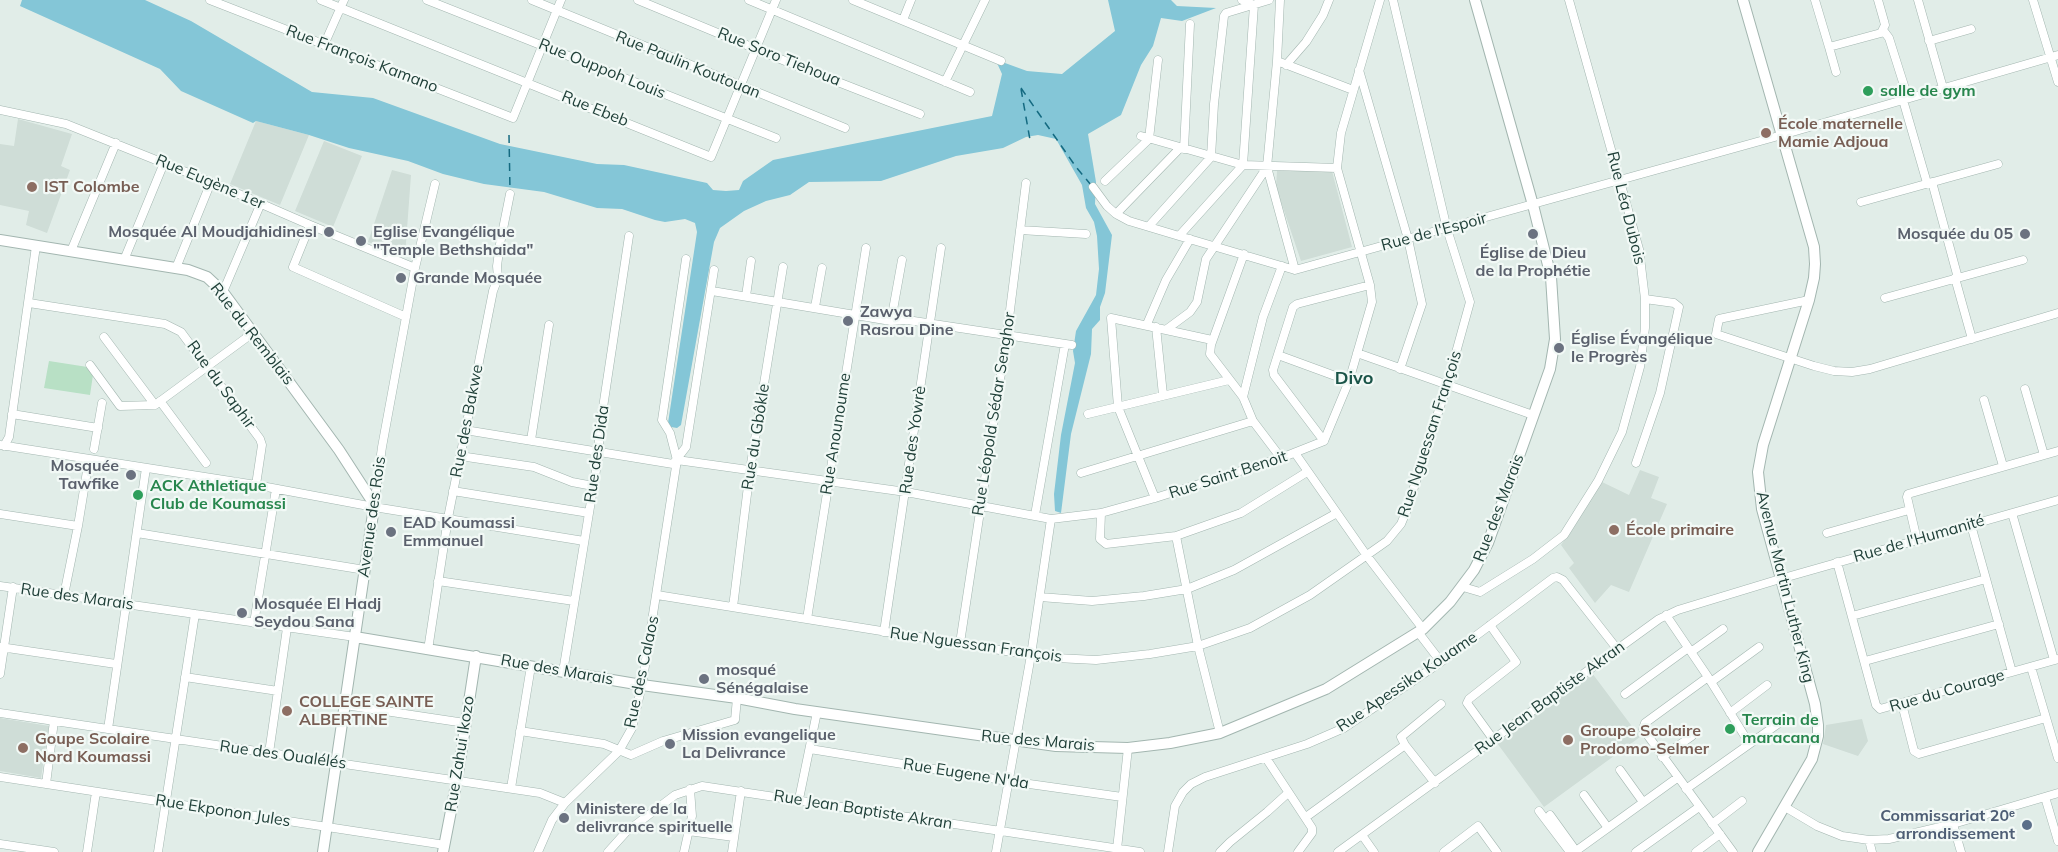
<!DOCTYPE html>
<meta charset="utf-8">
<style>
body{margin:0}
canvas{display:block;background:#e1ede8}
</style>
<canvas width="2058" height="852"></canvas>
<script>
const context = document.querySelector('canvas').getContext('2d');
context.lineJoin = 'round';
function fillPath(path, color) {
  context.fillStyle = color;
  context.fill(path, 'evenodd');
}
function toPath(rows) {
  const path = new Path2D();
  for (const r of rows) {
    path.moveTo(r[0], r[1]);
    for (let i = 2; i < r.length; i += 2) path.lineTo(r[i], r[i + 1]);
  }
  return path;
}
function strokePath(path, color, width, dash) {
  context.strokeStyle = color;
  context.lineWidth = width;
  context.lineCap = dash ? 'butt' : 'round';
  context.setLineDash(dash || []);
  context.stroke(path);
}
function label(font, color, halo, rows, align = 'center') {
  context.font = font + ' Mulish,sans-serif';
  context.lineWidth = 4.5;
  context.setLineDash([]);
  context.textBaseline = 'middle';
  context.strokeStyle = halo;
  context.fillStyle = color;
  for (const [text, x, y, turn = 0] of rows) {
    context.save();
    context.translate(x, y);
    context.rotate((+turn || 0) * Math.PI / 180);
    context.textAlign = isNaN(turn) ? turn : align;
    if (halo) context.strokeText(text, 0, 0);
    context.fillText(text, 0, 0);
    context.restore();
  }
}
fillPath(toPath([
 [18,119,72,134,61,166,70,170,47,233,26,225,29,211,0,205,0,144,14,146],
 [256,121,309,135,280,205,230,184],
 [324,141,362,156,333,227,295,211],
 [392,170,411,175,405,256,368,242],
 [1277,171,1332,171,1352,247,1301,261,1276,187],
 [1640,470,1659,477,1651,498,1667,504,1629,592,1611,585,1595,603,1569,568,1574,563,1561,545,1602,482,1629,495],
 [1592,673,1640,737,1544,807,1497,743],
 [0,718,49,726,41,778,0,771],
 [1862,719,1868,741,1858,756,1823,744,1826,725]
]), '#cfddd7');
fillPath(toPath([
 [49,361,94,368,90,395,44,388]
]), '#b8e0c5');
fillPath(toPath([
 [22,0,145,0,191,21,312,92,373,98,500,144,597,164,624,165,707,183,713,190,726,191,739,190,743,181,773,160,992,116,1002,74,997,63,1005,63,1027,71,1062,74,1115,31,1108,0,1171,0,1177,6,1216,8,1182,21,1161,18,1153,46,1141,65,1121,115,1088,134,1096,182,1095,204,1112,235,1105,293,1100,307,1100,320,1092,329,1091,354,1071,434,1061,513,1055,511,1054,494,1061,435,1075,363,1073,351,1076,331,1096,295,1099,269,1097,236,1094,222,1086,208,1082,185,1056,139,1038,135,1026,137,1003,148,956,156,881,181,809,182,790,195,766,201,744,211,720,228,714,242,681,425,677,428,671,427,668,423,697,232,695,223,685,219,665,222,655,220,622,209,597,208,544,192,484,184,443,174,408,161,349,148,309,135,256,121,253,123,181,91,160,69,20,6]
]), '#84c6d7');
strokePath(toPath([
 [1021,88,1076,167,1091,185],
 [1021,89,1030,140],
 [509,135,510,191]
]), '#146a81', 1.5, [8, 6]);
const minor = toPath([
 [210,0,513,118,561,0],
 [321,0,711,157,776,0],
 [427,0,776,138],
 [532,0,845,128],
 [638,0,802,68,920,114],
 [749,0,970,92],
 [853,0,1001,61],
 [1242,0,1254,5,1243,165,1179,236,1295,270,1782,135,2058,55],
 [1815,0,1829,47,1881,33,1885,25,1884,21,1878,0],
 [1918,0,1943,88],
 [2033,0,2058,82],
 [903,20,911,0],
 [1883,30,1889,38,1908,98],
 [1929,41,1971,29],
 [324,45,344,0],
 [1829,47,1836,72],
 [1277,61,1353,90],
 [1286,65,1306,42,1323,15,1329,0],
 [1359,70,1408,239,1422,304,1400,369],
 [945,82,985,0],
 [1903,100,1927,183],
 [0,110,66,124,211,182,310,225,415,268],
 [1141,136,1243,165,1337,168],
 [1184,149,1190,24],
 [1267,167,1295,270],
 [1105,181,1149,139,1158,60],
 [1932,182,1958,278],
 [1093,187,1107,206,1116,214,1129,221,1179,236],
 [1861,202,1998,164],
 [1116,214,1181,147],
 [310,225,293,267,406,317],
 [1149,226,1211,157,1214,104,1224,16,1226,13,1269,0],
 [1020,230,1086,234],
 [71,251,116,143],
 [1244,254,1211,345,1210,354,1243,397,1253,421,1281,458],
 [124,260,164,163],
 [176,268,211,182],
 [1955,278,1972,339],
 [712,291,891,321,907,320,1072,345],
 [223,292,261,203],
 [746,296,751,261],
 [1885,298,2023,260],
 [1809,300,1719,319,1716,334,1814,366,1834,371,1852,372,1870,369,2058,313],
 [29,303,165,324,181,332,260,439,262,445,256,485],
 [815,307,822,268],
 [891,321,902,260],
 [1147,324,1166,280,1190,239],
 [1156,327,1163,395],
 [1167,329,1190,312,1197,302,1206,259,1267,167,1277,61,1280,0],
 [104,337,155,405],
 [1357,353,1533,415],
 [1278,355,1349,381],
 [90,365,120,406,155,405,246,338,250,330],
 [2025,389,2044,455],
 [1243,397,1263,317,1282,266],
 [1984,400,2003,466],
 [160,401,206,463],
 [12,414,98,428],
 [1088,414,1229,380],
 [465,430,673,464,686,447,714,270],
 [531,440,549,325],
 [1324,441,1274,375,1273,370,1293,307,1297,304,1370,285],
 [0,445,256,485,374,507,584,541],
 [4,446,9,437,36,246],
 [94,449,102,403],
 [1295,453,1367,556,1423,629],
 [460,456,534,467,572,482,593,486],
 [677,460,906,492,1051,519,1101,513,1155,498,1281,458,1324,441,1349,381,1372,302,1370,285,1337,168,1341,133,1380,0],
 [1636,463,1660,393,1679,307,1674,303,1645,299],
 [1081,473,1253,421],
 [453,491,589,513],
 [1155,498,1118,407,1111,318,1212,340],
 [374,506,382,447,415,268,435,184],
 [1101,513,1100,539,1106,544,1176,536,1241,513,1307,472],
 [2012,513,2054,660],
 [0,514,78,526],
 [1035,515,1065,344],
 [1971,525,2012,672],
 [137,533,365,570],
 [1827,533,1909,510],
 [1176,536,1198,646,1220,733],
 [1917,540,1907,497,1908,494,2058,451],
 [1837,562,1876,705,1880,709,2058,659],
 [438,581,574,601],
 [0,586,355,637],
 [1463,587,1480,592,1533,559,1564,535,1598,481,1622,432,1640,367,1645,328,1645,299,1639,249,1569,0],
 [64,595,78,526,89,459],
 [657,595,1031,655,1056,658,1096,660,1150,654,1198,646,1250,628,1310,595,1387,541,1401,524,1406,512,1447,385,1470,302,1447,229,1393,0],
 [1040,597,1092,601,1144,596,1187,589,1234,570,1337,513],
 [733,607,750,470,783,267],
 [1666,615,1708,677,1749,743],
 [1852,616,1986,579],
 [807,619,866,248],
 [254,623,276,489],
 [1490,625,1516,662,1469,699,1467,703,1493,739],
 [884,632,941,248],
 [1418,632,1441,662],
 [960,643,1007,334,1026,183],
 [0,647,116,664],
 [428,650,448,518,493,291,498,278,497,266,500,244,510,194],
 [1691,652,1723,629],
 [1865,661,1999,624],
 [2031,667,2058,758],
 [563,672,599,452,599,434,629,236],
 [0,674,13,587],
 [185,677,278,691],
 [1708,677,1645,723,1643,729,1733,852],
 [1711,682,1759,647],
 [1625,694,1688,648],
 [1902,704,1914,751,1919,754,2046,718],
 [345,705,465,723],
 [0,713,540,793,565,803],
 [1730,713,1767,685],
 [108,729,146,468],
 [520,731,604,744,631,755,663,741,735,720,737,698],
 [810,749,1008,781,1122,797],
 [269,753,287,628],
 [1662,757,1692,736],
 [1266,758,1312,828,1312,833,1298,852],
 [1620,770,1643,802],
 [0,777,445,845],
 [1435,783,1405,745,1401,737,1441,704],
 [46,784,54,721],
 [511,788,531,666],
 [1686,789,1782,721],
 [1584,795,1608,828],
 [2045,797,2058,841],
 [799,799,817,712],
 [1785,807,1817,826,1842,836,1869,840,1889,839,1953,824,2058,793],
 [1539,811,1570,852],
 [1550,815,1576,851,1677,778],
 [1306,817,1405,745],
 [1712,824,1742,801],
 [1953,824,1961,852],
 [688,831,734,837],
 [1362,835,1374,852],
 [1869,840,1872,852],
 [0,844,54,852],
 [1117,849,1128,748],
 [87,852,96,792],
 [158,852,195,614],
 [538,852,552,820,565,803,619,751,632,728,642,685,677,460,670,433,662,420,686,259],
 [608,852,626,832,675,795,702,786,1140,852],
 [684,852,692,816,690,789],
 [732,852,741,791],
 [996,852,1031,655,1051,519],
 [1168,852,1175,806,1183,792,1191,784,1205,777,1307,744,1344,728,1441,662,1553,578,1557,577,1563,580,1618,650],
 [1220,852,1230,842,1267,812,1288,793],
 [1338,852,1659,619,1678,610,1780,579,2058,500],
 [1444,852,1478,826,1497,852],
 [1636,852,1699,807],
 [1696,852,1720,834]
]);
const tertiary = toPath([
 [1743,0,1814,247,1815,264,1814,278,1809,300,1763,445,1758,472,1762,509,1815,704,1818,725,1818,736,1812,759,1758,852],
 [0,240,188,270,207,277,223,292,339,450,372,501,374,507,323,852],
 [355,637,642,685,737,698,795,709,1056,746,1128,748,1170,743,1220,733,1326,689,1423,629,1450,602,1474,570,1488,543,1550,369,1555,339,1551,277,1533,205,1475,0],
 [443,852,457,780,476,656]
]);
strokePath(minor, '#a3b6b0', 9);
strokePath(tertiary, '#a3b6b0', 12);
strokePath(minor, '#fff', 8);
strokePath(tertiary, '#fff', 10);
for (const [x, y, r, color] of [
 [1868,91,6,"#2e9e5b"],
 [1766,133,6,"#8d6e63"],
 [32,187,6,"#8d6e63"],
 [329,232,6,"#6b7280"],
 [1533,234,6,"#6b7280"],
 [2025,234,6,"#6b7280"],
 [361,241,6,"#6b7280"],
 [401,278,6,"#6b7280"],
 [848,321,6,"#6b7280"],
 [1559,348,6,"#6b7280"],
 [131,475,6,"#6b7280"],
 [138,495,6,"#2e9e5b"],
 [1614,530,6,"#8d6e63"],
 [391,532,6,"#6b7280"],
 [242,613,6,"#6b7280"],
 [704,679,6,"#6b7280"],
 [287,711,6,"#8d6e63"],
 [1730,729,6,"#2e9e5b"],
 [1568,740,6,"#8d6e63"],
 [670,744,6,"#6b7280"],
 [23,748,6,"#8d6e63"],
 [564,818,6,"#6b7280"],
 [2027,825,6,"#5c6f8a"]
]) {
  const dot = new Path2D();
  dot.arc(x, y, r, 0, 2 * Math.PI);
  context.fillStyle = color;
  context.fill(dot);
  strokePath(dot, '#f2f9f6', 2);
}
label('16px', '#204039', '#f2f9f6', [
 ["Rue Soro Tiehoua",779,57,22],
 ["Rue François Kamano",362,59,21],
 ["Rue Paulin Koutouan",688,65,22],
 ["Rue Ouppoh Louis",602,69,22],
 ["Rue Ebeb",595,109,22],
 ["Rue Eugène 1er",210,182,23],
 ["Rue Léa Dubois",1626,208,76],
 ["Rue de l'Espoir",1434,232,-15],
 ["Rue du Remblais",252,334,52],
 ["Rue du Saphir",221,385,54],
 ["Rue Léopold Sédar Senghor",994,414,-81],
 ["Rue des Bakwe",467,421,-79],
 ["Rue Anounoume",836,434,-81],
 ["Rue Nguessan François",1430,434,-72],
 ["Rue du Gbôkle",756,437,-81],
 ["Rue des Yowrè",913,440,-82],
 ["Rue des Dida",597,454,-82],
 ["Rue Saint Benoit",1228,475,-18],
 ["Rue des Marais",1499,508,-69],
 ["Avenue des Rois",372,517,-82],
 ["Rue de l'Humanité",1919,539,-16],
 ["Avenue Martin Luther King",1785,587,76],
 ["Rue des Marais",77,597,8],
 ["Rue Nguessan François",976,645,8],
 ["Rue des Marais",557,670,10],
 ["Rue des Calaos",642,672,-78],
 ["Rue Apessika Kouame",1407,682,-34],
 ["Rue du Courage",1947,691,-16],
 ["Rue Jean Baptiste Akran",1550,698,-36],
 ["Rue des Marais",1038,741,5],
 ["Rue Zahui Ikozo",460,754,-81],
 ["Rue des Oualélés",283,755,8],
 ["Rue Eugene N'da",966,774,9],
 ["Rue Jean Baptiste Akran",863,810,9],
 ["Rue Ekponon Jules",223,811,9]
]);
label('bold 16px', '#27864d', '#f2f9f6', [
 ["salle de gym",1880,91],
 ["ACK Athletique",150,486],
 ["Club de Koumassi",150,504],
 ["Terrain de",1742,720],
 ["maracana",1742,738]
], 'left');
label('bold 16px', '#785e54', '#f2f9f6', [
 ["École maternelle",1778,124],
 ["Mamie Adjoua",1778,142],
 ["IST Colombe",44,187],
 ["École primaire",1626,530],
 ["COLLEGE SAINTE",299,702],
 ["ALBERTINE",299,720],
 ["Groupe Scolaire",1580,731],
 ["Prodomo-Selmer",1580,749],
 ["Goupe Scolaire",35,739],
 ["Nord Koumassi",35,757]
], 'left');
label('bold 16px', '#5b616d', '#f2f9f6', [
 ["Mosquée Al Moudjahidinesl",317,232,"right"],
 ["Eglise Evangélique",373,232],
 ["\"Temple Bethshaida\"",373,250],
 ["Mosquée du 05",2013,234,"right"],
 ["Église de Dieu",1533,253,"center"],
 ["de la Prophétie",1533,271,"center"],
 ["Grande Mosquée",413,278],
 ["Zawya",860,312],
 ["Rasrou Dine",860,330],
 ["Église Évangélique",1571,339],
 ["le Progrès",1571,357],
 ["Mosquée",119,466,"right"],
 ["Tawfike",119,484,"right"],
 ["EAD Koumassi",403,523],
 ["Emmanuel",403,541],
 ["Mosquée El Hadj",254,604],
 ["Seydou Sana",254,622],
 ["mosqué",716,670],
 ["Sénégalaise",716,688],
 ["Mission evangelique",682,735],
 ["La Delivrance",682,753],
 ["Ministere de la",576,809],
 ["delivrance spirituelle",576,827]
], 'left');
label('bold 16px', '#4e5e75', '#f2f9f6', [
 ["Commissariat 20ᵉ",2015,816],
 ["arrondissement",2015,834]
], 'right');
label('bold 18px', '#1a5448', '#f2f9f6', [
 ["Divo",1354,379]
]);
</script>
